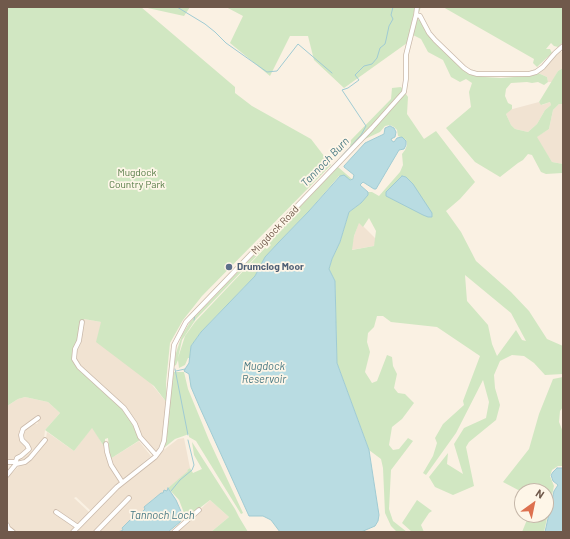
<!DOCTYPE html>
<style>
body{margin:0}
#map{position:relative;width:570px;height:539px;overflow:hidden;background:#faf1e3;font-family:Barlow,sans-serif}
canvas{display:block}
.frame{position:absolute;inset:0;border:8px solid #70594b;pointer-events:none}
.north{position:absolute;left:514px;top:483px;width:40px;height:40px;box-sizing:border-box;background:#fef6e8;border:1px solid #c5b7a9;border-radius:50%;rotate:33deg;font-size:11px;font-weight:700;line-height:16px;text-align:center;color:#70594b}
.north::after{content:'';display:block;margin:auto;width:14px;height:18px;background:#dd714f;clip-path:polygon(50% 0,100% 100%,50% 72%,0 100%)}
</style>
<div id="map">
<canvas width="570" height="539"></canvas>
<div class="frame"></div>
<div class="north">N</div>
</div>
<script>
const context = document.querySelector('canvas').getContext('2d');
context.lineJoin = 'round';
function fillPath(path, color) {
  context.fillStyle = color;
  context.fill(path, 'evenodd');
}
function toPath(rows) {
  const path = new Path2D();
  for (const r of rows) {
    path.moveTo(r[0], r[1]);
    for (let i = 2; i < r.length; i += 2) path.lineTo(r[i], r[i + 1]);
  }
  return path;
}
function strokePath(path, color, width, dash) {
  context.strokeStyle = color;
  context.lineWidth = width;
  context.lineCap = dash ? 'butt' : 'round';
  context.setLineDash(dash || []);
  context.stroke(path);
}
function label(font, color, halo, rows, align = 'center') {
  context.font = font + ' Barlow,sans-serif';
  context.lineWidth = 3.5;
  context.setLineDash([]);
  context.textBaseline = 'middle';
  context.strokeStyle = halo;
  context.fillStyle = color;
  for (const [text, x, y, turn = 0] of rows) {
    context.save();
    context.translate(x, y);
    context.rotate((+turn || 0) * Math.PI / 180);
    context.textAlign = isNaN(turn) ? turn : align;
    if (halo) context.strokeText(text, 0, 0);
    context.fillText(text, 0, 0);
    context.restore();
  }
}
fillPath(toPath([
 [559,52,563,52,563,68,558,71,552,82,548,82,547,77,538,73,554,56],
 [539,102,542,105,550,102,551,105,545,110,537,124,528,132,515,129,511,125,506,114,509,110],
 [559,104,563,104,563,164,552,162,536,137,549,129,553,110],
 [359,222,376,239,374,246,351,250,354,236],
 [84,319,101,322,167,403,162,440,157,451,154,451,140,433,135,421,125,406,84,370,77,360,76,353,81,343],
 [25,397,48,402,60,413,45,430,44,439,32,451,30,456,25,461,17,463,16,461,30,448,22,433,25,428,34,423,37,424,38,422,37,420,39,416,37,415,19,434,27,446,27,449,21,455,15,457,14,461,7,459,7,406,18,399],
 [92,427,105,448,120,481,91,511,76,497,74,498,90,513,78,525,57,510,55,512,77,527,71,532,16,532,13,531,7,523,7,478,19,466,30,459,47,440,46,438,47,432,74,451],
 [184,438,190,468,187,470,189,471,168,488,167,491,153,499,145,507,146,509,143,511,143,513,141,513,142,515,138,512,121,531,81,532,77,530,120,487,165,449,178,439],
 [139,441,151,456,122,480,114,470,110,459],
 [210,500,229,517,211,532,177,532]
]), '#f1e3d2');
fillPath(toPath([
 [7,7,141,7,235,87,235,93,252,106,311,139,331,165,202,296,183,320,170,343,166,382,167,403,154,386,96,342,101,322,84,319,81,337,72,356,77,368,114,400,128,416,140,440,110,459,108,438,105,439,105,448,92,428,74,451,45,430,60,413,48,402,25,397,18,399,7,406],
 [143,7,190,7,184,16],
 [226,7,421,7,419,12,414,12,407,43,344,88,314,60,308,36,290,36,270,76,230,43,243,16],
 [443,7,563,7,563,42,558,47,554,46,551,43,546,49,550,49,552,53,537,67,533,63,534,59],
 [418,19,421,21,426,32,470,75,473,75,485,77,501,78,528,76,538,73,547,77,548,82,544,85,538,82,532,83,527,82,511,83,506,89,505,96,508,103,512,105,512,109,506,114,511,125,515,129,528,132,537,124,545,110,551,105,550,102,541,105,539,102,558,71,563,68,563,104,559,104,553,110,549,129,537,137,552,162,563,164,562,173,546,174,541,172,532,155,528,154,523,160,518,163,500,177,475,162,446,128,471,107,469,92,472,83,466,79,460,82,451,77,443,60,428,52,421,39,413,35,416,20],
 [401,87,408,97,407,114,424,139,436,131,475,182,460,199,446,211,461,232,476,261,511,292,529,311,547,339,563,346,563,374,545,375,534,363,524,356,512,355,500,361,494,375,495,388,500,405,496,420,469,442,466,447,474,486,453,495,435,487,429,477,448,453,447,464,463,474,454,444,464,428,486,418,489,402,483,380,456,433,426,475,423,473,433,456,437,443,435,438,443,424,464,405,463,401,480,356,437,327,391,322,383,316,377,316,374,327,368,333,367,342,370,352,365,372,372,383,377,381,387,355,392,357,393,366,397,374,394,388,398,393,405,394,414,403,402,419,392,427,389,445,393,450,399,449,408,438,413,441,391,470,389,509,393,521,407,532,397,532,391,526,385,513,383,468,381,459,369,450,337,363,335,281,329,269,332,259,340,242,349,212,361,203,368,192,372,192,379,196,400,172,403,165,402,154,405,150,407,145,406,140,398,136,397,130,394,127,390,125,385,126,380,132,350,146,351,140,391,99,392,88],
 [403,176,411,184,432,216,421,213],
 [369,218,376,231,374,246,352,250,354,236,359,223,363,227],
 [465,275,511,313,526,341,522,340,516,330,497,356,492,344,488,325,467,301],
 [338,167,353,180,339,176,309,211,278,243,265,257,255,276,201,332,191,346,190,358,188,358,185,365,179,368,178,360,176,365,174,366,176,353,182,335,190,322],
 [269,243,271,245,267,249,265,248,195,322,185,336,178,358,182,340,196,319],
 [174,372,184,372,188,389,209,440,243,513,241,514,196,441,189,437,189,434,175,439,165,447,162,447],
 [563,377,563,407,560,411,559,422,563,432,563,466,558,466,552,470,550,476,554,486,544,532,522,532,529,515,546,515,546,491,522,492,503,482,529,449,539,414,553,379],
 [192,442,235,509,239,517,248,532,236,532,234,531,233,532,211,532,229,517,210,500,196,511,184,513,179,500,168,488,188,471,187,470,190,468,193,473,202,469,194,455],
 [417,500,432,511,429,513,421,525,424,532,412,532,402,523]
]), '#d1e7c2');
const water = toPath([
 [390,126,394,128,396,132,395,137,391,139,392,141,394,142,397,138,402,137,406,141,406,145,404,149,399,150,376,189,374,189,363,182,360,185,368,192,368,195,361,203,349,212,340,242,332,259,329,269,335,281,337,363,369,450,379,515,378,521,375,526,361,532,280,532,271,520,263,516,249,516,200,408,191,387,189,374,184,371,185,369,189,363,191,346,201,332,255,276,265,257,278,243,309,211,340,176,344,175,350,180,353,179,354,175,344,167,344,166,365,143,384,134,385,128,390,126],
 [402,176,406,177,413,184,432,213,432,217,428,217,423,215,386,196,386,192,402,176],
 [557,468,563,468,563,532,545,532,554,491,558,485,553,481,551,475,553,472,557,468],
 [168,488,176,500,183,516,180,522,168,532,117,532,121,531,123,530,122,528,138,512,142,515,141,512,143,512,143,511,145,509,144,507,161,493,163,493,164,490,167,491,168,488]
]);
fillPath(water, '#b9dce2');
strokePath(water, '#a0cbd3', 1);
strokePath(toPath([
 [177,7,205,24,215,32,226,43,267,72,277,71,298,44,332,73],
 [328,171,361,135,366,126,342,90,348,88,359,80,355,75,364,66,372,64,377,58,380,48,385,44,386,40,389,26,393,19,391,15,393,7],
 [209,295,247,256],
 [194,320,195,315],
 [175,369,188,435],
 [176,371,185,369],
 [171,491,180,480,192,470,194,465,188,440]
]), '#a0cbd3', 1);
const minor = toPath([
 [416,15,417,7],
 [82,322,79,341,75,349,74,359,79,367,124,408,135,424,140,437,156,455],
 [106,444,107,452,111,465,122,482],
 [7,462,16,462],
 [16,464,16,461,17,458,21,456,29,449,27,445,22,440,21,435,23,429,38,418],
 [7,475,16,464,25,462,30,458,45,440],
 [56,512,78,527],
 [7,525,8,528,13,532],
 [73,532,117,487,155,457,161,449,164,441,174,345,186,322,372,128,404,92,406,79,406,55,416,15,420,16,429,33,435,40,464,68,470,72,477,74,529,74,536,72,543,67,555,53,563,46],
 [96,532,129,498],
 [174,532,199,510]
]);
strokePath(minor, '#cab9aa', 5.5);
strokePath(minor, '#fff', 4);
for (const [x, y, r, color] of [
 [229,267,4,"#5c6f8a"]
]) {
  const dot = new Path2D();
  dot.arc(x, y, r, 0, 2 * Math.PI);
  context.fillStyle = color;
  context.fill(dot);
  strokePath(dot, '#fef6e8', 1.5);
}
label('10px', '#557b46', '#fef6e8', [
 ["Mugdock",137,173],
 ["Country Park",137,185]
]);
label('10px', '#70594b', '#fef6e8', [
 ["Mugdock Road",275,230,-46]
]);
label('bold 10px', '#4e5e75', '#fef6e8', [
 ["Drumclog Moor",237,267]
], 'left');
label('italic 11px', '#477882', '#fef6e8', [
 ["Tannoch Burn",325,162,-46],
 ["Mugdock",264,366],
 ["Reservoir",264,379],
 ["Tannoch Loch",162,515]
]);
</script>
